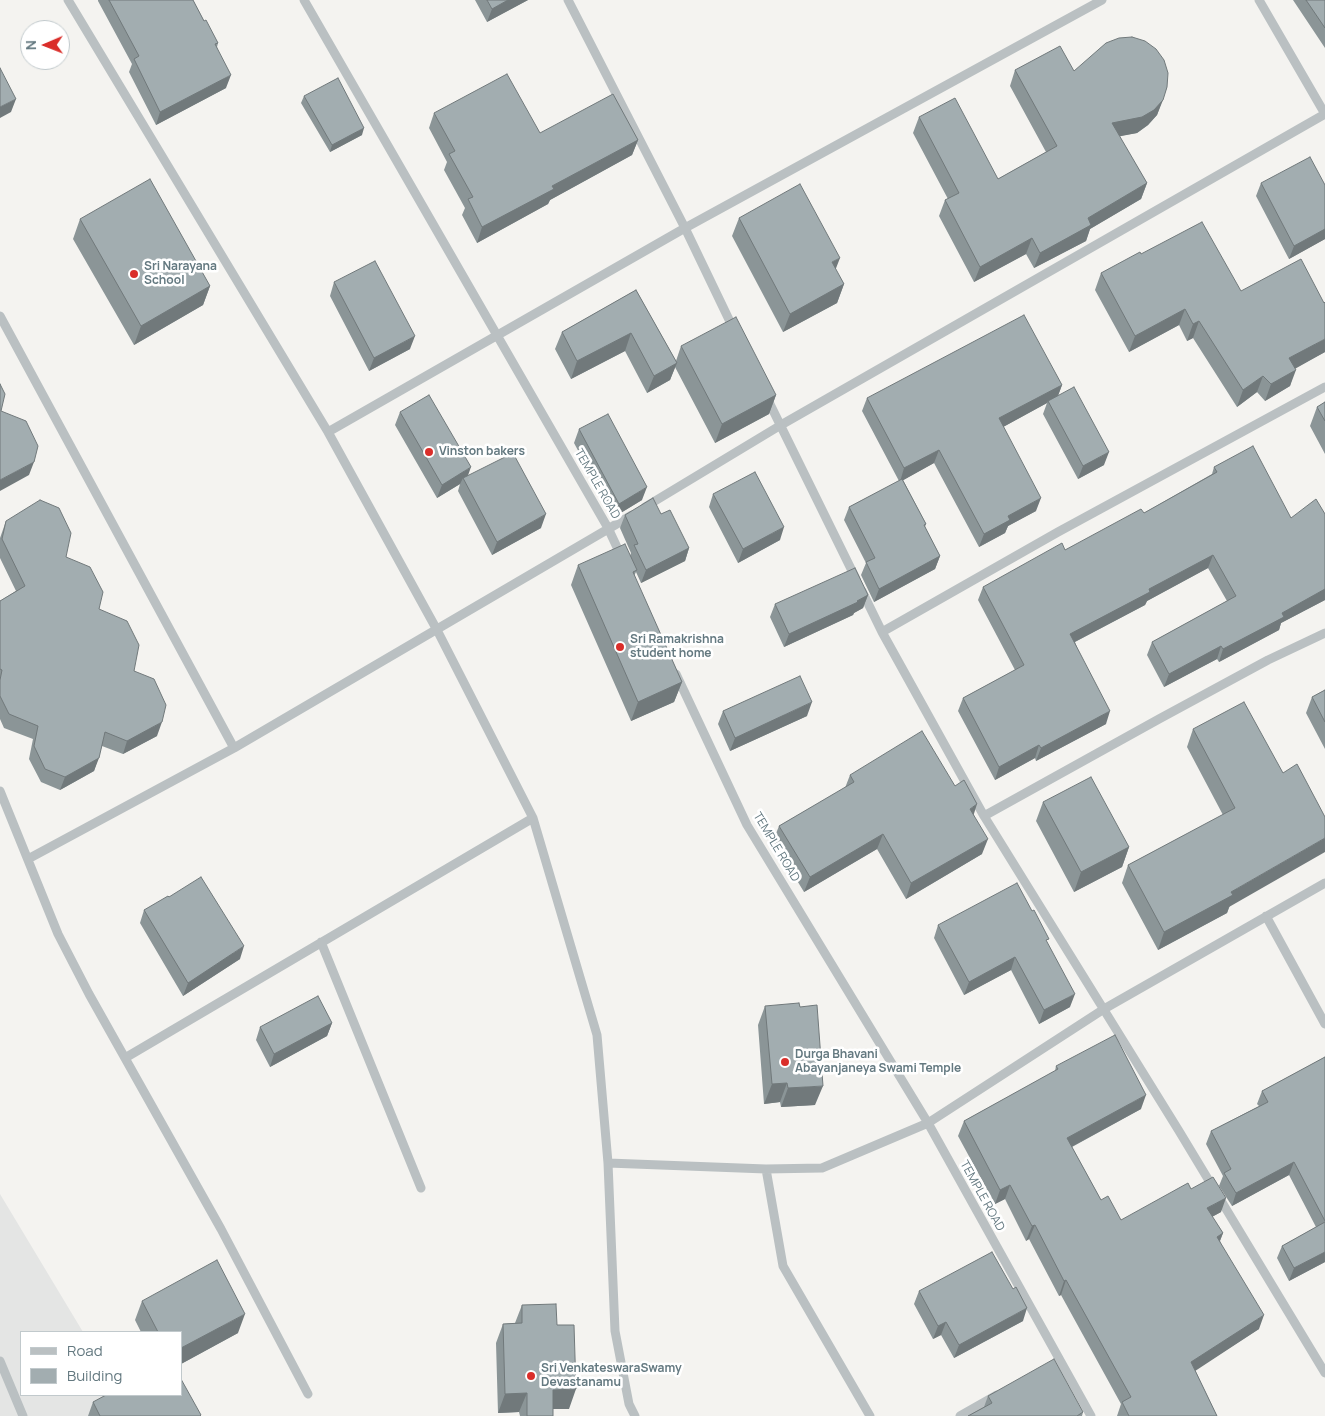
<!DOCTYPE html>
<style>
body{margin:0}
#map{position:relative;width:1325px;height:1416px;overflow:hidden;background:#f4f3f0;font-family:Manrope,sans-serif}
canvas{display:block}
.legend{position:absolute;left:20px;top:1331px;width:162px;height:65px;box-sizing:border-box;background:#fff;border:1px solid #c1c9cc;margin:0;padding:6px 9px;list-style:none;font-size:15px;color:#647980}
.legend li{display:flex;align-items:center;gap:10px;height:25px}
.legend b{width:25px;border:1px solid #c1c9cc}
.north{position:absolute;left:20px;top:20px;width:50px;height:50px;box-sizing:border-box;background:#fff;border:1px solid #c1c9cc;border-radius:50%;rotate:269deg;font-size:14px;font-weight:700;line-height:20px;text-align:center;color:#647980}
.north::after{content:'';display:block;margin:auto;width:18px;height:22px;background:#da2e2a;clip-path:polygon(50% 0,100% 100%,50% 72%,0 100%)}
</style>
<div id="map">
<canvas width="1325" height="1416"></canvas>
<ul class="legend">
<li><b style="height:6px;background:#bac0c2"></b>Road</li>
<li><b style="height:14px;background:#a2adb0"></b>Building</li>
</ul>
<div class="north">N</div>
</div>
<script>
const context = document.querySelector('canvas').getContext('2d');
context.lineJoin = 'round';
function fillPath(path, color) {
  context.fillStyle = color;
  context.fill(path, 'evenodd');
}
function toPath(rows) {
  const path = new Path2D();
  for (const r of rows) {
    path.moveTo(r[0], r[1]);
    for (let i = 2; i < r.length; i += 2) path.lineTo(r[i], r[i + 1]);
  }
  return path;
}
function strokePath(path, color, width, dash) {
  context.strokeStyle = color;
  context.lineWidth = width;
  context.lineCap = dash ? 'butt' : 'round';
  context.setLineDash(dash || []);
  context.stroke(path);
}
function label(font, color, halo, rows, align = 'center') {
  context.font = font + ' Manrope,sans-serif';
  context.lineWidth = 5;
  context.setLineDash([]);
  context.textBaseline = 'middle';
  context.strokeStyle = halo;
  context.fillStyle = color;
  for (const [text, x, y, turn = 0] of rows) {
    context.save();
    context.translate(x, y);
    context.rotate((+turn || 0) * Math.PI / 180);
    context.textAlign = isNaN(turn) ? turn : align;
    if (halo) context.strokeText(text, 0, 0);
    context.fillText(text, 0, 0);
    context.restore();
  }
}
fillPath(toPath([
 [0,1194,83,1332,21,1332,21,1395,120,1395,133,1416,0,1416]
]), '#e4e5e4');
strokePath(toPath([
 [68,0,328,432,437,630,533,818,597,1035,608,1163,615,1331,629,1404,635,1416],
 [304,0,608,528,622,558],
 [568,0,685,228,734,330],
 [1259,0,1325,114],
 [0,316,234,748,632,515],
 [767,398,856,579],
 [328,432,685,228,1102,0],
 [645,507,781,425,1325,114],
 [862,591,882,632,984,816,1179,1131,1325,1373],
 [882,632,1058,532,1325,387],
 [676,674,747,825,928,1123,1091,1416],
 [0,791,58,934,89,994,221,1229,308,1394],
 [984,816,1159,719,1268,660,1325,633],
 [28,859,234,748],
 [1266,916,1325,1024],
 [321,942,421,1188],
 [125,1058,533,818],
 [608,1163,766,1169],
 [0,1361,23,1416],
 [870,1416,783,1266,766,1169,822,1168,928,1123,1104,1009,1325,883],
 [960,1416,997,1395]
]), '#bac0c2', 9);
fillPath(toPath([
 [98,0,193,0,204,21,218,43,217,47,226,88,156,125,129,72,132,64,98,1],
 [475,0,528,0,487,22],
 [1293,0,1325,0,1325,48],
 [1015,70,1074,71,1167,87,1157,115,1148,125,1137,133,1119,136,1147,183,1141,199,1090,229,1086,241,1034,268,1026,254,974,282,939,216,945,200,948,199,913,133,919,117,998,179,1046,152,1010,86],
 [304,96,362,135,330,152,301,103],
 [434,113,540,133,638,140,632,155,550,200,548,204,477,243,462,215,465,208,444,170,447,162,429,128],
 [1261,183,1325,185,1325,239,1289,259,1256,196],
 [739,218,835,269,844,284,837,303,783,332,732,236],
 [80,219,210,286,203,305,134,345,73,239],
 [1141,254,1241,291,1325,352,1295,368,1290,386,1265,401,1257,392,1237,407,1193,338,1187,341,1179,325,1129,352,1095,290,1101,273],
 [334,282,410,349,369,371,330,296],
 [636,290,676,361,681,346,776,395,769,414,715,443,675,367,670,380,647,393,625,351,571,379,555,349,562,332],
 [1062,385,1058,396,1104,465,1078,479,1043,414,1047,403,1003,427,1036,511,1008,526,1005,533,979,547,934,463,903,480,926,524,925,527,940,556,935,569,874,602,861,575,866,563,844,520,849,507,899,481,862,411,867,398],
 [1325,402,1325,454,1310,426,1317,407],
 [400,412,468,475,541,528,492,555,458,491,460,484,437,498,395,425],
 [579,429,642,500,614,517,574,443],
 [1214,467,1291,518,1325,514,1325,600,1281,623,1279,630,1219,662,1217,659,1164,687,1147,655,1152,642,1227,601,1208,568,1147,601,1145,605,1075,642,1106,724,1036,761,1035,758,995,780,958,711,963,698,1015,670,978,600,983,587,1065,550,1144,513,1212,474],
 [713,494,780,540,738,563,709,507],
 [661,514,689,548,685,561,641,583,636,572,634,576,682,682,674,702,631,721,571,585,578,565,630,556,631,553,620,528,625,515],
 [6,521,66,557,99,609,134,671,157,736,123,754,102,746,94,771,60,790,41,782,29,759,33,739,4,728,0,719,0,601,16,591,0,558,0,538],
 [868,595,863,608,854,613,853,615,784,647,770,617,775,604],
 [1325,690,1325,749,1306,713,1312,697],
 [723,711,807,716,730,751,718,724],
 [1193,729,1283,773,1227,913,1158,950,1122,883,1128,865,1223,815,1187,747],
 [850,775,955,786,974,815,982,854,906,899,877,849,804,892,773,841,779,826,845,788],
 [1043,802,1129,847,1122,867,1074,892,1036,821],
 [169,897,240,959,183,996,140,923,144,910],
 [938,925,1047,943,1070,1007,1039,1024,1011,970,964,995,934,938],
 [765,1006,815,1105,781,1107,780,1102,764,1104,758,1025],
 [332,1023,327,1036,270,1067,256,1040,260,1027],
 [1325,1057,1325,1262,1289,1281,1277,1258,1282,1246,1316,1227,1289,1175,1232,1206,1219,1186,1223,1176,1206,1144,1211,1131,1259,1106,1257,1104,1262,1091],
 [1056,1066,1141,1109,1072,1147,1101,1200,1121,1220,1191,1189,1221,1212,1212,1217,1223,1233,1220,1241,1259,1329,1195,1370,1217,1416,1117,1416,1121,1404,1061,1295,1059,1296,1029,1239,1026,1241,1005,1199,995,1204,958,1136,964,1121,1055,1071],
 [919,1291,1023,1321,954,1358,941,1335,933,1339,914,1304],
 [142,1301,238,1333,181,1364,181,1332,141,1332,135,1320],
 [522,1305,557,1325,569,1409,553,1409,553,1416,520,1416,519,1412,498,1413,496,1343,503,1324,515,1323],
 [988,1396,1083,1412,1082,1416,968,1416,984,1407],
 [93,1402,200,1416,88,1416]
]), '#8b9597');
fillPath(toPath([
 [508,0,528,0,487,22,492,9],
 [231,75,226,88,156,125,160,112],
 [16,99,11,112,0,118,0,107],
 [1163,100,1157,115,1148,125,1137,133,1106,139,1112,123],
 [364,128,362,135,330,152,332,145],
 [638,140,632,155,550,200,548,204,477,243,482,227,552,186],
 [1147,183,1141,199,1090,229,1086,241,1034,268,1040,253,1088,218],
 [1325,229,1325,239,1289,259,1294,246],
 [1032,238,1026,254,974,282,980,267],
 [840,258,833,276,832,262],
 [844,284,837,303,783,332,790,314],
 [210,286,203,305,134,345,141,326],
 [1185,309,1179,325,1129,352,1135,336],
 [1199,321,1193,338,1187,341,1193,324],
 [631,333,625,351,571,379,577,361],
 [415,336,410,349,369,371,374,358],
 [1325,339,1325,352,1284,375,1289,358],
 [677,363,670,380,647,393,654,376],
 [1296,370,1290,386,1265,401,1271,384],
 [1263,376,1257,392,1237,407,1243,390],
 [1062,385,1057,398,1048,401,1047,403,994,432,999,418],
 [776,395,769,414,715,443,722,424],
 [939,450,934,463,900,482,904,468],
 [1109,452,1104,465,1078,479,1083,466],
 [34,462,29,475,0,491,0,480],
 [471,467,466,481,463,478,460,484,437,498,442,485],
 [647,487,642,500,614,517,619,504],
 [1041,498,1036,511,1008,526,1005,533,979,547,984,534,1008,516],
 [546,514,541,528,492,555,497,542],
 [784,527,780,540,738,563,743,549],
 [689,548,685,561,641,583,646,570],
 [1213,555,1208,568,1147,601,1145,605,1065,647,1070,634,1149,589],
 [940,556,935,569,874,602,879,589],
 [1325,589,1325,600,1281,623,1279,630,1219,662,1223,649,1282,613],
 [868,595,863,608,854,613,853,615,784,647,789,634],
 [1221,646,1217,659,1164,687,1169,674],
 [682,682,674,702,631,721,638,702],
 [812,702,807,716,730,751,735,738],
 [1110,711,1106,724,1036,761,1041,748],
 [162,722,157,736,123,754,127,741],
 [1039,745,1035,758,995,780,999,767],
 [99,758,94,771,60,790,65,777],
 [977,804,972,820,970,809],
 [883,834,877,849,804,892,810,877],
 [1325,838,1325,852,1229,907,1227,913,1158,950,1164,932,1231,892],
 [988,839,982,854,906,899,911,883],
 [1129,847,1122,867,1074,892,1081,872],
 [244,946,240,959,183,996,188,983],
 [1015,957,1011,970,964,995,969,982],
 [1075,994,1070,1007,1039,1024,1044,1010],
 [332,1023,327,1036,270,1067,274,1054],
 [787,1083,780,1102,764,1104,772,1084],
 [823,1086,815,1105,781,1107,788,1088],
 [1146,1095,1141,1109,1062,1152,1067,1138],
 [1294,1162,1289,1175,1232,1206,1236,1193],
 [1010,1185,1005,1199,995,1204,1000,1190],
 [1226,1198,1221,1212,1202,1222,1207,1208],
 [1035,1225,1029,1239,1026,1241,1032,1226],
 [1223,1233,1217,1248,1217,1237],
 [1325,1252,1325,1262,1289,1281,1294,1268],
 [1066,1280,1061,1295,1059,1296,1064,1281],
 [1027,1308,1023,1321,954,1358,959,1345],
 [245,1314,238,1333,181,1364,181,1348],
 [1264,1315,1259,1329,1186,1377,1191,1362],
 [946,1322,941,1335,933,1339,938,1326],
 [576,1389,569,1409,546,1409,553,1390],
 [527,1393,519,1412,498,1413,505,1394]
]), '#71797b');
const building = toPath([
 [109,0,193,0,204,21,206,20,218,43,215,44,231,75,160,112,134,59,139,56,109,0],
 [487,0,508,0,492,9,487,0],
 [1306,0,1325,0,1325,28,1306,0],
 [1132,37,1145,41,1156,49,1164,60,1168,73,1167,87,1163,100,1154,110,1142,117,1112,123,1147,183,1088,218,1091,225,1040,253,1032,238,980,267,945,200,959,193,919,117,955,98,998,179,1057,146,1015,70,1060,46,1074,71,1106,43,1119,38,1132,37],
 [0,68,16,99,0,107,0,68],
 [507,74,540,133,613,94,638,140,552,186,554,189,482,227,468,199,473,197,449,154,455,151,434,113,507,74],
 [338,78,364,128,332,145,304,96,338,78],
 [1310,157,1325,185,1325,229,1294,246,1261,183,1310,157],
 [150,179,210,286,141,326,80,219,150,179],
 [800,184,840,258,832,262,844,284,790,314,739,218,800,184],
 [1202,222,1241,291,1301,259,1324,303,1325,302,1325,339,1289,358,1296,370,1271,384,1263,376,1243,390,1199,321,1193,324,1185,309,1135,336,1101,273,1140,252,1141,254,1202,222],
 [375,261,415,336,374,358,334,282,375,261],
 [636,290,677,363,654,376,631,333,577,361,562,332,636,290],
 [1024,315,1062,385,999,418,1041,498,1008,516,1010,520,984,534,939,450,904,468,867,398,1024,315],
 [736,317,776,395,722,424,681,346,736,317],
 [0,384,5,394,1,411,26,421,38,446,34,462,0,480,0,384],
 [1074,387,1109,452,1083,466,1048,401,1074,387],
 [429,395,471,467,442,485,400,412,429,395],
 [1325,402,1325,421,1317,407,1325,402],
 [608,414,647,487,619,504,579,429,608,414],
 [1253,446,1291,518,1316,499,1325,514,1325,589,1282,613,1284,617,1223,649,1221,646,1169,674,1152,642,1236,596,1213,555,1149,589,1150,592,1070,634,1110,711,1041,748,1039,745,999,767,963,698,1024,665,983,587,1062,543,1065,550,1141,509,1144,513,1217,472,1214,467,1253,446],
 [513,453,546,514,497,542,463,478,513,453],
 [755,472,784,527,743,549,713,494,755,472],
 [902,479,926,524,924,525,940,556,879,589,866,562,875,558,849,507,902,479],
 [653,498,661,514,670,510,689,548,646,570,634,545,638,544,625,515,653,498],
 [40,500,59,508,71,533,66,557,90,567,103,592,99,609,127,621,139,645,134,671,154,679,166,705,162,722,127,741,105,732,99,758,65,777,45,769,34,746,38,726,9,714,0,696,0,680,2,670,0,669,0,601,25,586,2,539,6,521,40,500],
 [625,544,637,570,633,572,682,682,638,702,578,565,625,544],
 [855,568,868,595,857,601,858,602,789,634,775,604,855,568],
 [800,676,812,702,735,738,723,711,800,676],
 [1325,690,1325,722,1312,697,1325,690],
 [1244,702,1283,773,1297,764,1325,817,1325,838,1231,892,1233,895,1164,932,1128,865,1235,808,1193,729,1244,702],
 [922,731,955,786,964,780,977,804,970,809,988,839,911,883,883,834,810,877,779,826,854,782,850,775,922,731],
 [1091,777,1129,847,1081,872,1043,802,1091,777],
 [201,877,244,946,188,983,144,910,168,896,169,897,201,877],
 [1017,883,1032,911,1034,910,1049,939,1046,940,1075,994,1044,1010,1015,957,969,982,938,925,1017,883],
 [318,996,332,1023,274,1054,260,1027,318,996],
 [799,1003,800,1007,817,1005,823,1086,788,1088,787,1083,772,1084,765,1006,799,1003],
 [1115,1035,1146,1095,1067,1138,1101,1200,1108,1196,1121,1220,1188,1183,1191,1189,1213,1177,1226,1198,1207,1208,1223,1233,1217,1237,1264,1315,1191,1362,1217,1416,1129,1416,1122,1402,1131,1397,1066,1280,1064,1281,1035,1225,1032,1226,1010,1185,1000,1190,964,1121,1058,1069,1056,1066,1115,1035],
 [1325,1057,1325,1221,1294,1162,1236,1193,1224,1173,1231,1169,1211,1131,1268,1102,1262,1091,1325,1057],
 [1325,1222,1325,1252,1294,1268,1282,1246,1325,1222],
 [992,1252,1013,1289,1016,1287,1027,1308,959,1345,946,1322,938,1326,919,1291,992,1252],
 [217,1260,245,1314,181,1348,181,1332,158,1332,142,1301,217,1260],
 [556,1304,557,1325,574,1325,576,1389,553,1390,553,1416,527,1416,527,1393,505,1394,503,1324,522,1323,522,1305,556,1304],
 [1054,1359,1083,1412,1077,1416,968,1416,992,1403,988,1396,1054,1359],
 [181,1379,201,1415,200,1416,100,1416,93,1402,106,1395,181,1395,181,1379]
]);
fillPath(building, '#a2adb0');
strokePath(building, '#71797b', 1);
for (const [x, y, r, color] of [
 [134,274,5,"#da2e2a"],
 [429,452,5,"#da2e2a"],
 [620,647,5,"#da2e2a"],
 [785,1062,5,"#da2e2a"],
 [531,1376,5,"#da2e2a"]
]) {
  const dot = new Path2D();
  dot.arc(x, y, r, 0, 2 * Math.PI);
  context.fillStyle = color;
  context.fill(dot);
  strokePath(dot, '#fff', 2);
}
label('bold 12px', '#647980', '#fff', [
 ["Sri Narayana",144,267],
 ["School",144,281],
 ["Vinston bakers",439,452],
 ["Sri Ramakrishna",630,640],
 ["student home",630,654],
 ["Durga Bhavani",795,1055],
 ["Abayanjaneya Swami Temple",795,1069],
 ["Sri VenkateswaraSwamy",541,1369],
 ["Devastanamu",541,1383]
], 'left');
label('12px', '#647980', '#fff', [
 ["TEMPLE ROAD",597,484,60],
 ["TEMPLE ROAD",776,847,59],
 ["TEMPLE ROAD",982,1196,61]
]);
</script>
